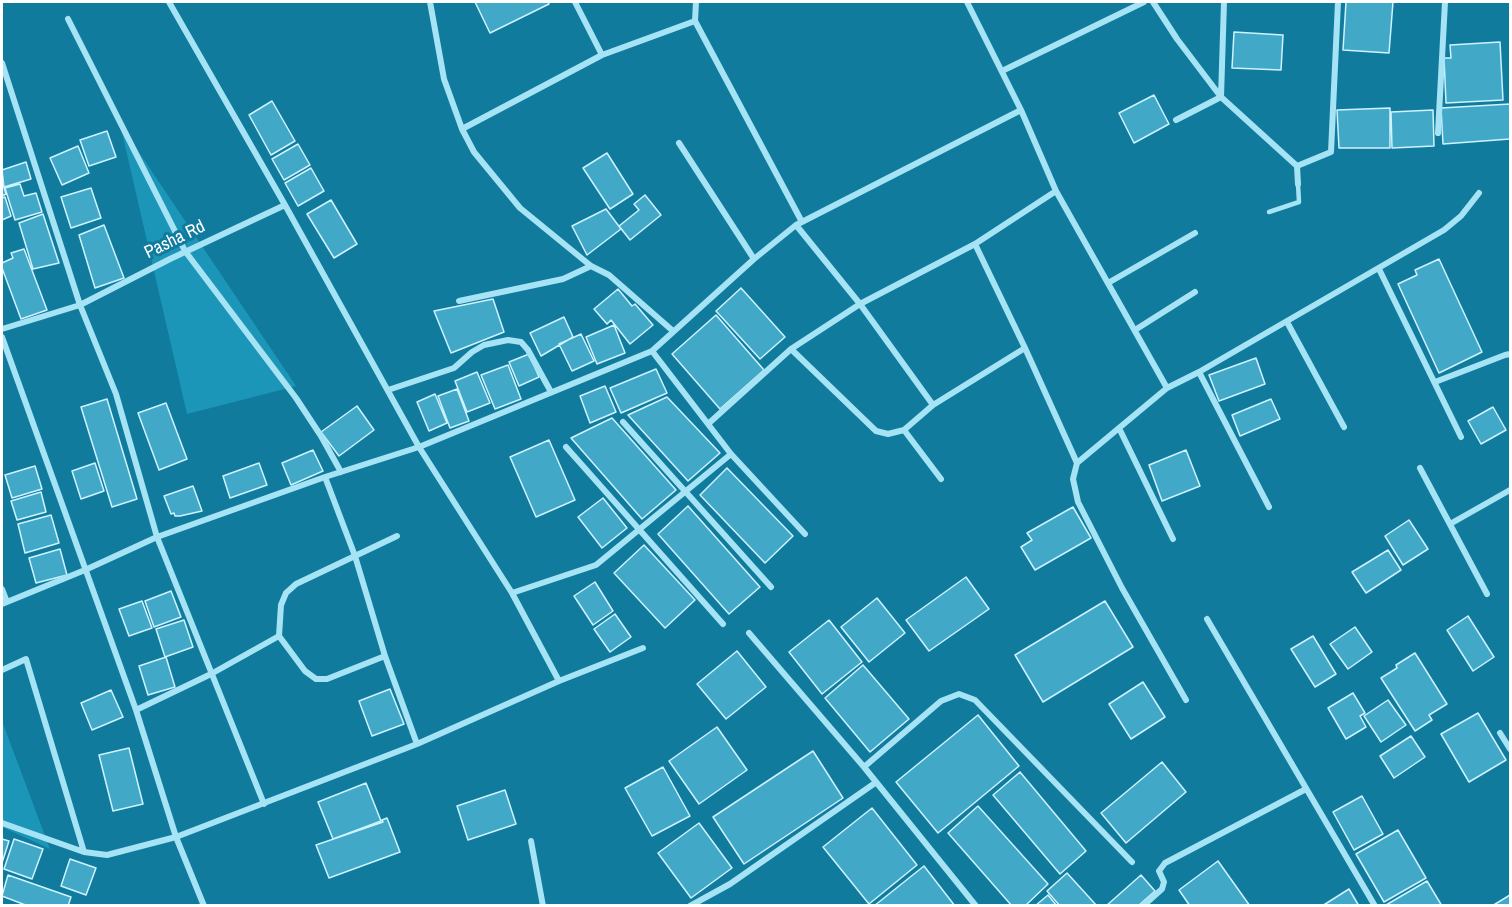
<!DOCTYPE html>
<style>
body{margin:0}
#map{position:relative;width:1512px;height:907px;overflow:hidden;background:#107b9d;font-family:"Archivo Narrow",sans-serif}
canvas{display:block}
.frame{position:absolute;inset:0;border:3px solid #fff;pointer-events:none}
</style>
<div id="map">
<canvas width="1512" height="907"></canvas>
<div class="frame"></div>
</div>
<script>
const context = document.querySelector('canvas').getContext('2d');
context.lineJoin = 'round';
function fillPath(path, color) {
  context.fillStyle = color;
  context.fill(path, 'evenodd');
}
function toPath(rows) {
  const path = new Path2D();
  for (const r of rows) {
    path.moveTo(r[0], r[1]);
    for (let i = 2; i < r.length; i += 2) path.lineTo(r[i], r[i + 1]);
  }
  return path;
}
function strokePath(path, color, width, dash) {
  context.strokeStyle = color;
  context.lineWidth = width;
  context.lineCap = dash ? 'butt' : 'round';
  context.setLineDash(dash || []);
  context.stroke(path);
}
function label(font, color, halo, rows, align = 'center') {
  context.font = font + ' "Archivo Narrow",sans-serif';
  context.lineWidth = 6;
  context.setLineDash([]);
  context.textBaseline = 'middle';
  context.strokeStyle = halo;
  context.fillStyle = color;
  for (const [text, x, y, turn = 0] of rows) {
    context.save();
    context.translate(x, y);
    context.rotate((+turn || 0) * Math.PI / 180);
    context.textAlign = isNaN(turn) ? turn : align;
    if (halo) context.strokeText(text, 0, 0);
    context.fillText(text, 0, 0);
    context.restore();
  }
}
fillPath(toPath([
 [120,124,296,386,187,414],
 [2,721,50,849,2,827]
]), '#1c96b8');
const building = toPath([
 [475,2,548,2,549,4,490,33,475,2],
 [1346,2,1393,2,1389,53,1343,50,1346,2],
 [1234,32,1283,35,1281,70,1232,68,1234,32],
 [1500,42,1503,100,1446,103,1444,58,1451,58,1450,45,1500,42],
 [1154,95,1169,124,1134,143,1119,113,1154,95],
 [272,101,295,141,271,155,249,115,272,101],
 [1510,104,1510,139,1443,144,1441,108,1510,104],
 [1390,108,1390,148,1339,148,1337,110,1390,108],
 [1433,110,1434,146,1392,148,1391,112,1433,110],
 [107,131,116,157,89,166,80,140,107,131],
 [298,144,310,165,284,180,272,159,298,144],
 [78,146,89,173,62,185,50,158,78,146],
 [607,153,633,194,610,209,583,168,607,153],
 [26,162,31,179,4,187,2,170,26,162],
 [311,168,324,191,298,206,285,183,311,168],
 [2,181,6,194,2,196,2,181],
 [20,184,24,196,36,193,42,212,15,220,5,188,20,184],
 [91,188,101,218,71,228,61,197,91,188],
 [645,195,661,215,630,240,619,226,639,210,634,204,645,195],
 [5,197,11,216,2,220,2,198,5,197],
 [331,200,357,244,334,258,307,214,331,200],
 [606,209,621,229,587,255,572,226,606,209],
 [43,214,59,263,33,269,19,223,43,214],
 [104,225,124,278,95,288,79,235,104,225],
 [24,249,47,310,21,319,2,268,2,263,13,258,11,253,24,249],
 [1439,259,1482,352,1439,373,1398,284,1417,275,1415,270,1439,259],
 [741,288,785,337,760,359,716,311,741,288],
 [618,289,632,306,635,304,653,325,630,344,611,320,607,324,594,309,618,289],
 [493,299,504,332,451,353,434,311,493,299],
 [716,315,764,370,720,409,672,354,716,315],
 [564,317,573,337,541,356,530,333,564,317],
 [614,325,625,353,597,364,586,337,614,325],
 [581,334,594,361,572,371,559,344,581,334],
 [529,354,539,377,519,386,509,362,529,354],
 [1256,358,1265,384,1219,401,1209,375,1256,358],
 [508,365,521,399,495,409,481,375,508,365],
 [656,369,667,393,621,413,610,388,656,369],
 [477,372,490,403,467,412,455,381,477,372],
 [605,386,616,412,590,423,580,396,605,386],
 [457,389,469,421,450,428,438,396,457,389],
 [435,394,447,423,429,431,417,402,435,394],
 [667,397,720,453,688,481,628,415,667,397],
 [107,399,137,499,112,507,81,407,107,399],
 [1271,399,1280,419,1240,436,1232,415,1271,399],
 [166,403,187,459,159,470,138,413,166,403],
 [357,406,374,430,339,456,321,432,357,406],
 [1493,407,1506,430,1481,444,1468,421,1493,407],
 [612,418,676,490,642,519,571,438,612,418],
 [549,440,575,500,536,517,510,457,549,440],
 [313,450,323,471,291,485,282,463,313,450],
 [1186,450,1200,486,1162,501,1149,465,1186,450],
 [95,463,104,491,81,499,72,471,95,463],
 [259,463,267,485,230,498,223,476,259,463],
 [35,466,42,489,12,498,5,475,35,466],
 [727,468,793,536,765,563,700,495,727,468],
 [193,486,202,511,180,516,175,516,174,513,171,514,164,496,193,486],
 [41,492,46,512,17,520,11,501,41,492],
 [603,498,627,528,602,548,578,517,603,498],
 [688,506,760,587,729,614,658,534,688,506],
 [1073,507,1091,538,1035,570,1021,547,1032,540,1027,533,1073,507],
 [51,515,59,543,25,553,18,524,51,515],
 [1409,520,1428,549,1403,565,1385,536,1409,520],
 [644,545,695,600,665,628,614,573,644,545],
 [60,549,67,575,36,583,29,558,60,549],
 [1388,550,1401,570,1366,593,1352,572,1388,550],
 [966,577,989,609,929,651,906,620,966,577],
 [595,582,613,611,593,625,574,596,595,582],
 [171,591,181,617,154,627,145,601,171,591],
 [877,598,905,633,869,662,841,627,877,598],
 [142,601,152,628,129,636,119,609,142,601],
 [1105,601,1133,647,1043,702,1015,655,1105,601],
 [615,614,631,637,610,652,594,629,615,614],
 [1468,616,1494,657,1473,671,1447,630,1468,616],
 [184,620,193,647,165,657,156,629,184,620],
 [829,620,862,662,822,694,789,652,829,620],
 [1355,627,1372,652,1348,669,1330,644,1355,627],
 [1313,636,1336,674,1315,687,1291,649,1313,636],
 [737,651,766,687,726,719,697,684,737,651],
 [1415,653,1447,704,1429,715,1432,720,1415,731,1381,678,1397,668,1396,665,1415,653],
 [166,657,175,687,148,695,139,666,166,657],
 [863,665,909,719,870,752,825,698,863,665],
 [1143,682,1165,717,1131,739,1109,704,1143,682],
 [390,689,404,724,372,736,359,701,390,689],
 [111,690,123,717,92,730,81,703,111,690],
 [1353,693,1365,713,1360,716,1366,727,1346,739,1328,708,1353,693],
 [1388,700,1406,725,1381,742,1364,716,1388,700],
 [1478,713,1506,760,1469,782,1441,734,1478,713],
 [978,715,1019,766,938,833,896,782,978,715],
 [717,727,747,770,699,804,669,761,717,727],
 [1411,736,1425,757,1394,778,1380,756,1411,736],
 [129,748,143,804,113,811,99,755,129,748],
 [813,751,843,798,744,864,713,817,813,751],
 [1162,762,1186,792,1126,843,1101,813,1162,762],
 [663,767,690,816,652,836,625,788,663,767],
 [1020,772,1086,851,1060,874,993,795,1020,772],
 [366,783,381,821,333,839,318,802,366,783],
 [505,790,516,824,468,840,457,806,505,790],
 [1362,796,1383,834,1354,850,1333,812,1362,796],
 [978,806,1048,884,1025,906,1012,906,948,833,978,806],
 [872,808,917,865,869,904,823,847,872,808],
 [387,818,400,852,329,878,316,845,383,822,382,820,387,818],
 [699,823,732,868,691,898,658,853,699,823],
 [1398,830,1426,878,1384,902,1356,854,1398,830],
 [2,839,9,841,2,863,2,839],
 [14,839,43,849,32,879,4,869,14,839],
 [70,859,96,868,86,895,61,886,70,859],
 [1218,861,1250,906,1190,906,1179,890,1218,861],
 [924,866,955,906,874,906,924,866],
 [1067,873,1097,906,1060,906,1047,891,1067,873],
 [8,875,71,897,68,906,28,906,2,896,8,875],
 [1141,875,1155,891,1138,906,1106,906,1141,875],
 [1427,881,1442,906,1387,906,1386,905,1427,881],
 [1349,889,1359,906,1322,906,1349,889],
 [1048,895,1057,906,1035,906,1048,895],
 [1510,895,1510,906,1492,906,1510,895]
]);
fillPath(building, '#42a8c7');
strokePath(building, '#cef3fe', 1.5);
strokePath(toPath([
 [1269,212,1299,202,1298,184]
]), '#a5e3f5', 4.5);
strokePath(toPath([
 [169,2,285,205,419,447,512,593,559,681],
 [430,2,444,79,462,129],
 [575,2,602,55,462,129,474,152,520,208,591,266,609,275,673,331],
 [967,2,1021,110,1056,191,1167,388],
 [1153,2,1177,39,1221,97,1297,166,1298,184],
 [68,19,185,251,296,398,321,436,341,472],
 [695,21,802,222],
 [602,55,695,21,696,2],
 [2,63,80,305,116,394,157,537,264,804],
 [1002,71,1144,2],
 [1176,120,1221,97,1224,2],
 [1438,133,1445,2],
 [679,143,754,259],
 [1297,166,1331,152,1338,2],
 [796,225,860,304,933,405],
 [975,244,1025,348],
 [1379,269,1461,437],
 [1108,283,1195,233],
 [459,301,563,279,591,266],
 [1287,322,1344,427],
 [2,329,80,305,170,259,285,205],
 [1135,330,1195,292],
 [2,337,136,710,176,837,204,906],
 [791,349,876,431,888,434,904,430,933,405,1025,348,1077,463,1073,479,1078,502,1122,588,1186,700],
 [652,351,731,454,805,534],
 [1199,372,1269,507],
 [1435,382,1505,355,1510,354],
 [388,390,454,368,472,352,484,345,508,340,521,342,528,350,551,392],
 [623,422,771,587],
 [708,424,791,349,860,304,975,244,1056,191],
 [1119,428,1173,539],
 [904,430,941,479],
 [566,447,723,624],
 [1077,463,1167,388,1199,372,1444,230,1461,216,1479,193],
 [1420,468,1487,594],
 [325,477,355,556,385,656,417,744],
 [1450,524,1510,490],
 [2,589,7,602],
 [512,593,596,565,731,454],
 [2,604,85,570,157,537,325,477,419,447,652,351,754,259,796,225,1021,110],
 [1207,619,1375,906],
 [749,633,864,767,976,906],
 [385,656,327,679,316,679,305,671,279,636,281,605,286,593,296,584,397,536],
 [2,670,26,659,84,852,2,823],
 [136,710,211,674,279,636],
 [1500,733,1510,749],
 [864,767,941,701,959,694,975,700,1132,862],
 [531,841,543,906],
 [84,852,107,855,176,837,417,744,559,681,643,648],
 [690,906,730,884,875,783],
 [1143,906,1162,889,1164,882,1159,871,1165,863,1306,789]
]), '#a5e3f5', 6);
label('18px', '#fff', '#107b9d', [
 ["Pasha Rd",175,240,-26]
]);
</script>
